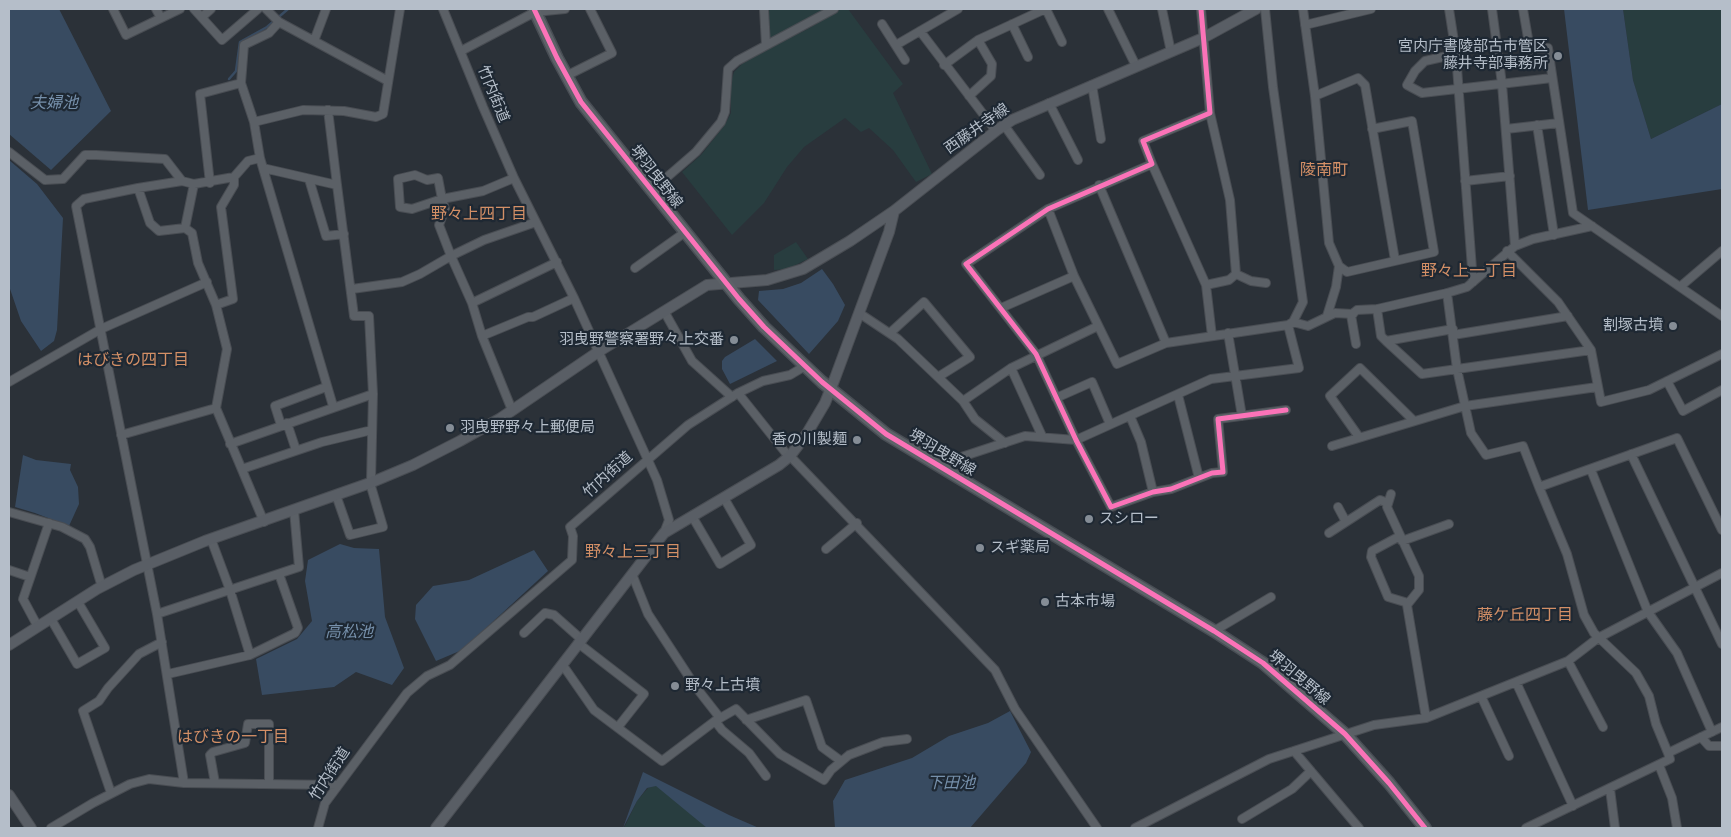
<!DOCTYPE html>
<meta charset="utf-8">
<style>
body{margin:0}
#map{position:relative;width:1731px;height:837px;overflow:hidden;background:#2b3138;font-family:Arial,sans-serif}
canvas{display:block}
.frame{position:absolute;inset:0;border:10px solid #b5bec9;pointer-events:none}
</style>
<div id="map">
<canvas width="1731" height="837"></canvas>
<div class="frame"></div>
</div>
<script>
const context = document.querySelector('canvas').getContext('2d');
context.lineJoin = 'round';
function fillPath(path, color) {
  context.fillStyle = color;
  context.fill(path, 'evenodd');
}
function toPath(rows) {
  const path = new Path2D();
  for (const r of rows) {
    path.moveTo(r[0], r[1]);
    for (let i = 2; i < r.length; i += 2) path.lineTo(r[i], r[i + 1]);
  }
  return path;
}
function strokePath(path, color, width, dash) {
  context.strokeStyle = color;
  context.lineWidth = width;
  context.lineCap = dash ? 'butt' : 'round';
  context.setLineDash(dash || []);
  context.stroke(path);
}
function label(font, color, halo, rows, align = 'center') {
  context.font = font + ' Arial,"Noto Sans JP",sans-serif';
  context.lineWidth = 4.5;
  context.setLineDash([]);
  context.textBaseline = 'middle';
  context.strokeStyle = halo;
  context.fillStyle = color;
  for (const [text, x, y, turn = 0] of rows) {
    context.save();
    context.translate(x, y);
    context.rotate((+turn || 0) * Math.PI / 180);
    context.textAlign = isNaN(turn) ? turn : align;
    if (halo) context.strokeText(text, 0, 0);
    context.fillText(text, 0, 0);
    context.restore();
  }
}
fillPath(toPath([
 [767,9,828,9,768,40],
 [841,9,848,9,903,84,893,93,932,174,916,182,893,150,869,128,861,132,845,118,804,147,787,167,764,203,732,235,682,172,701,155,724,126,731,113,731,82,734,72,742,64,767,48,806,30],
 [1623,9,1722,9,1722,104,1651,139,1633,80],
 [796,242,808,259,787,269,774,270,774,255],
 [656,785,696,817,707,828,624,828,637,801,648,788]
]), '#283d3f');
fillPath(toPath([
 [9,9,59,9,111,111,51,170,9,134],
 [1564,9,1623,9,1633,80,1651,139,1722,104,1722,189,1588,210],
 [9,160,37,184,63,218,57,330,54,341,41,351,21,321,9,286],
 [822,269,833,284,845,305,838,321,809,354,758,300,759,291,783,289,801,283],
 [755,339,777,361,730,384,722,369,722,361,725,357],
 [23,455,36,460,71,464,70,470,78,487,79,504,69,526,35,513,15,507],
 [340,544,354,548,379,549,385,617,404,668,392,685,356,672,334,687,262,695,256,659,297,639,312,621,305,581,308,560],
 [534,550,548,571,462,650,436,661,415,619,416,605,433,586,469,580],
 [1010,711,1031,752,1026,763,970,828,835,828,833,801,845,780,912,758,949,736,988,723],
 [643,772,729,815,759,828,707,828,656,786,647,788,637,801,623,828]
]), '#384b61');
strokePath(toPath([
 [229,79,236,71,240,42,267,27,288,9]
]), '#384b61', 2.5);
const street = toPath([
 [113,9,126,35,180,9],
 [156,9,161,18],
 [194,9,222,40,258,9],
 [266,9,279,22],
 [443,9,483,107,514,178,574,298,657,480,669,520,664,533],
 [764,9,766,45],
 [1046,9,1062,42],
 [1108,9,1136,66],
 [1162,9,1171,52],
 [1201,9,1210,113,1143,141,1152,164,1048,209,966,264,1036,354,1076,440,1111,507,1153,492,1171,489,1212,473,1223,472,1218,419,1286,410],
 [1303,9,1315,96,1358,78,1365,85,1395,260],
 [1449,9,1456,54,1473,282],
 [1492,9,1502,84,1515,246],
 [1523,9,1530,50,1548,48,1573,213,1722,316],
 [202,17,211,9],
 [882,24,905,60],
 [1012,24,1028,57],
 [1305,25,1371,9],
 [920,31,996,131],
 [314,41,326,9],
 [896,45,958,9],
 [461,51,535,12,565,9],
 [1456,54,1425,61,1415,71,1407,85,1422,93,1552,78],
 [944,65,978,40,1045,9],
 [566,76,612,53,590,9],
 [388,81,279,22,269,33,244,45,241,83,254,122,303,110,344,111,376,117,383,114,400,9],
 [1092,85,1101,139],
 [969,96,991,76,992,64,978,40],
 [1315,96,1329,243,1339,266,1347,272,1434,252,1412,121,1372,129],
 [1049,103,1078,160],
 [254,122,260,158,333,406],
 [1004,125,1040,175],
 [1537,125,1554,235],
 [1506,129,1559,123],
 [9,152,45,180,63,179,85,155,96,155,165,159,182,181],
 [1152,164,1206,285,1212,336],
 [263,168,337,185,328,110],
 [309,179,326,236,344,234],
 [1465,181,1510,176],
 [210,183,200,94,241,83],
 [337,185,354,316,369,316,373,394],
 [1099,185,1166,343],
 [138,188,150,223,159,231,185,228,192,233,198,263,216,305,227,349,216,408,264,522],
 [651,191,696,152,721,122,725,112,728,69,737,61,834,9],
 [1048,209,1074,276,1117,364,1166,343,1288,325,1293,322,1303,302,1273,87,1265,9],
 [536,222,484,240,451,256,472,303,557,262],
 [185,228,194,184,234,177,248,161,260,158],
 [1507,251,1558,302,1591,350,1601,402,1649,390,1722,354],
 [635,268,684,233],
 [1236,274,1251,281,1266,283],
 [1206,285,1229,280,1236,274,1230,200,1210,113],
 [1681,286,1722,251],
 [352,289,402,282,420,274,451,256,439,225,445,209,442,199,438,178,427,180,415,175,398,179,400,207,412,209,442,199,483,191,514,178],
 [1447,293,1457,369,1471,433,1486,455,1523,446,1539,487],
 [472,303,482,336,512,410],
 [216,305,233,299,221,207,234,185,234,177],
 [1001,308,1074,276],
 [1377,309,1381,336,1386,341],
 [664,311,692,361,732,397],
 [859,313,898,339,963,401],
 [1327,316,1336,287,1339,266],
 [1293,322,1308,326,1335,313,1353,314],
 [1453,329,1386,341,1422,374,1591,350],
 [890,333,924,302,970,357,938,377],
 [1228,333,1242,416],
 [1453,335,1568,316],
 [482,336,528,317,533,317,574,298],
 [1356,344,1351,315,1357,310,1377,309,1447,293,1467,287,1515,246,1533,239,1592,226],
 [1011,368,1042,436],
 [1667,381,1683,411,1722,390],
 [9,382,101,329,207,282],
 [738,393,789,457],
 [1178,395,1199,478],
 [1056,398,1092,382,1110,424],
 [1130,416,1141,442,1153,492],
 [287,423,296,450],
 [281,425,275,406,326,387],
 [121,435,216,408],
 [1359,437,1330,396,1360,368,1414,421],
 [1005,443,975,419,963,401,1011,368,1098,326],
 [230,444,373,394,371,482],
 [1332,446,1465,406,1597,387],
 [1631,454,1722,644],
 [790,456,995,670,1015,709,1097,828],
 [937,465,1025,436,1076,440,1211,379,1299,368,1288,325],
 [242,469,322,442,372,430],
 [1591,470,1648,612,1677,653,1712,732],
 [1391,494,1387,507,1419,576,1419,590,1407,605,1426,718],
 [336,495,350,535,383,527,370,483],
 [1338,507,1346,522],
 [9,512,62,527,85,539,90,547,102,587],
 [692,516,720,564,751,545,724,498],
 [1329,533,1380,500,1388,503],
 [1400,536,1372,551,1371,557,1388,597,1408,603],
 [211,539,230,590,250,655],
 [1402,541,1449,524],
 [826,549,857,523],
 [9,570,30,577],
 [632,574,648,614,695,686,720,718],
 [157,614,299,567,294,510],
 [51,619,77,664,105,648,78,602],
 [38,627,23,599,49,523],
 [1214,631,1271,597],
 [524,633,545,613,554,615,581,639],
 [578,643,644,694,618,727],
 [1568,661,1603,727],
 [562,664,594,710,662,761,715,721,736,709,780,754,824,780,831,770,849,755,883,742,907,739],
 [168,674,250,655,295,633,298,628,279,574],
 [1516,682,1573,806],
 [1481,696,1509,756],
 [746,720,806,700,822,747,841,761],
 [715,721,722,730,749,753,766,776],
 [1701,737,1709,746,1722,746],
 [1294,751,1359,828],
 [1668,753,1656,724,1649,696,1636,673,1594,633,1584,615,1567,554,1539,487,1677,438,1722,530],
 [1659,765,1672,798,1677,828],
 [184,783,157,614,76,206,84,199,138,188,182,181,194,184],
 [215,783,210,755,213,752,245,743,248,724,269,724,269,784],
 [1610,789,1615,828],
 [111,793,83,711,99,701,108,688,139,654,162,642],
 [1242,819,1292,789,1311,771],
 [51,828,93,803,130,784,149,779,184,783,338,785],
 [318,828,325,803,407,693,427,676,450,665,572,560,573,536,570,527,688,425,738,393,763,381,790,375,805,366],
 [1135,828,1269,759,1374,725,1426,718,1568,661,1598,638,1722,573],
 [1526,828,1670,759,1668,753,1722,727]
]);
const secondary = toPath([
 [9,645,97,589,134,570,205,541,370,483,413,465,460,441,501,418,598,352,707,285,767,280,803,269,850,241,894,211,997,130,1012,120,1203,38,1256,9],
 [9,795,31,828],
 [436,828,664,533,779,465,790,456,806,435,825,403,835,378,889,232,894,211]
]);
const primary = toPath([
 [534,9,557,58,581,102,739,299,764,327,822,382,886,434,1214,631,1263,663,1345,734,1389,783,1425,828]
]);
strokePath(street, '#494d53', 10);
strokePath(secondary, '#494d53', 12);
strokePath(primary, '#494e55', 14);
strokePath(street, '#5b6066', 8);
strokePath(secondary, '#595e65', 10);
strokePath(primary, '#5d6268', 11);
strokePath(toPath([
 [534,9,557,58,581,102,739,299,764,327,822,382,886,434,1214,631,1263,663,1345,734,1389,783,1425,828],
 [1201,9,1210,113,1143,141,1152,164,1048,209,966,264,1036,354,1076,440,1111,507,1153,492,1171,489,1212,473,1223,472,1218,419,1286,410]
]), '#fb73b8', 5);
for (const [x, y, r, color] of [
 [1558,56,5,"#858d96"],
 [1673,326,5,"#858d96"],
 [734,340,5,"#858d96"],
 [450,428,5,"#858d96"],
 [857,440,5,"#858d96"],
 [1089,519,5,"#858d96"],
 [980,548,5,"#858d96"],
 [1045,602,5,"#858d96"],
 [675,686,5,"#858d96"]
]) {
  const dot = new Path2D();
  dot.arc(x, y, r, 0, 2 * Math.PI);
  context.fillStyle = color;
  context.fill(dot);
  strokePath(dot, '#1e2833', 2);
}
label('15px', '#b5bec9', '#1e2833', [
 ["宮内庁書陵部古市管区",1548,47,"right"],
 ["藤井寺部事務所",1548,64,"right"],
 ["割塚古墳",1663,326,"right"],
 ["羽曳野警察署野々上交番",724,340,"right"],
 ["羽曳野野々上郵便局",460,428],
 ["香の川製麺",847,440,"right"],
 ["スシロー",1099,519],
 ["スギ薬局",990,548],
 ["古本市場",1055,602],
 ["野々上古墳",685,686]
], 'left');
label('15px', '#b5bec9', '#1e2833', [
 ["竹内街道",493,94,68],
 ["西藤井寺線",977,129,-35],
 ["堺羽曳野線",656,177,52],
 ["堺羽曳野線",942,453,31],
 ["竹内街道",608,475,-42],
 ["堺羽曳野線",1299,678,40],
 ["竹内街道",330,774,-57]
]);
label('italic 16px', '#7690ab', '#1e2833', [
 ["夫婦池",54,104],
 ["高松池",349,633],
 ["下田池",951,784]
]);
label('16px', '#d38f66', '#1e2833', [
 ["陵南町",1324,171],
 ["野々上四丁目",479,215],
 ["野々上一丁目",1469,272],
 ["はびきの四丁目",133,361],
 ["野々上三丁目",633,553],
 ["藤ケ丘四丁目",1525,616],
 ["はびきの一丁目",233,738]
]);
</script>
